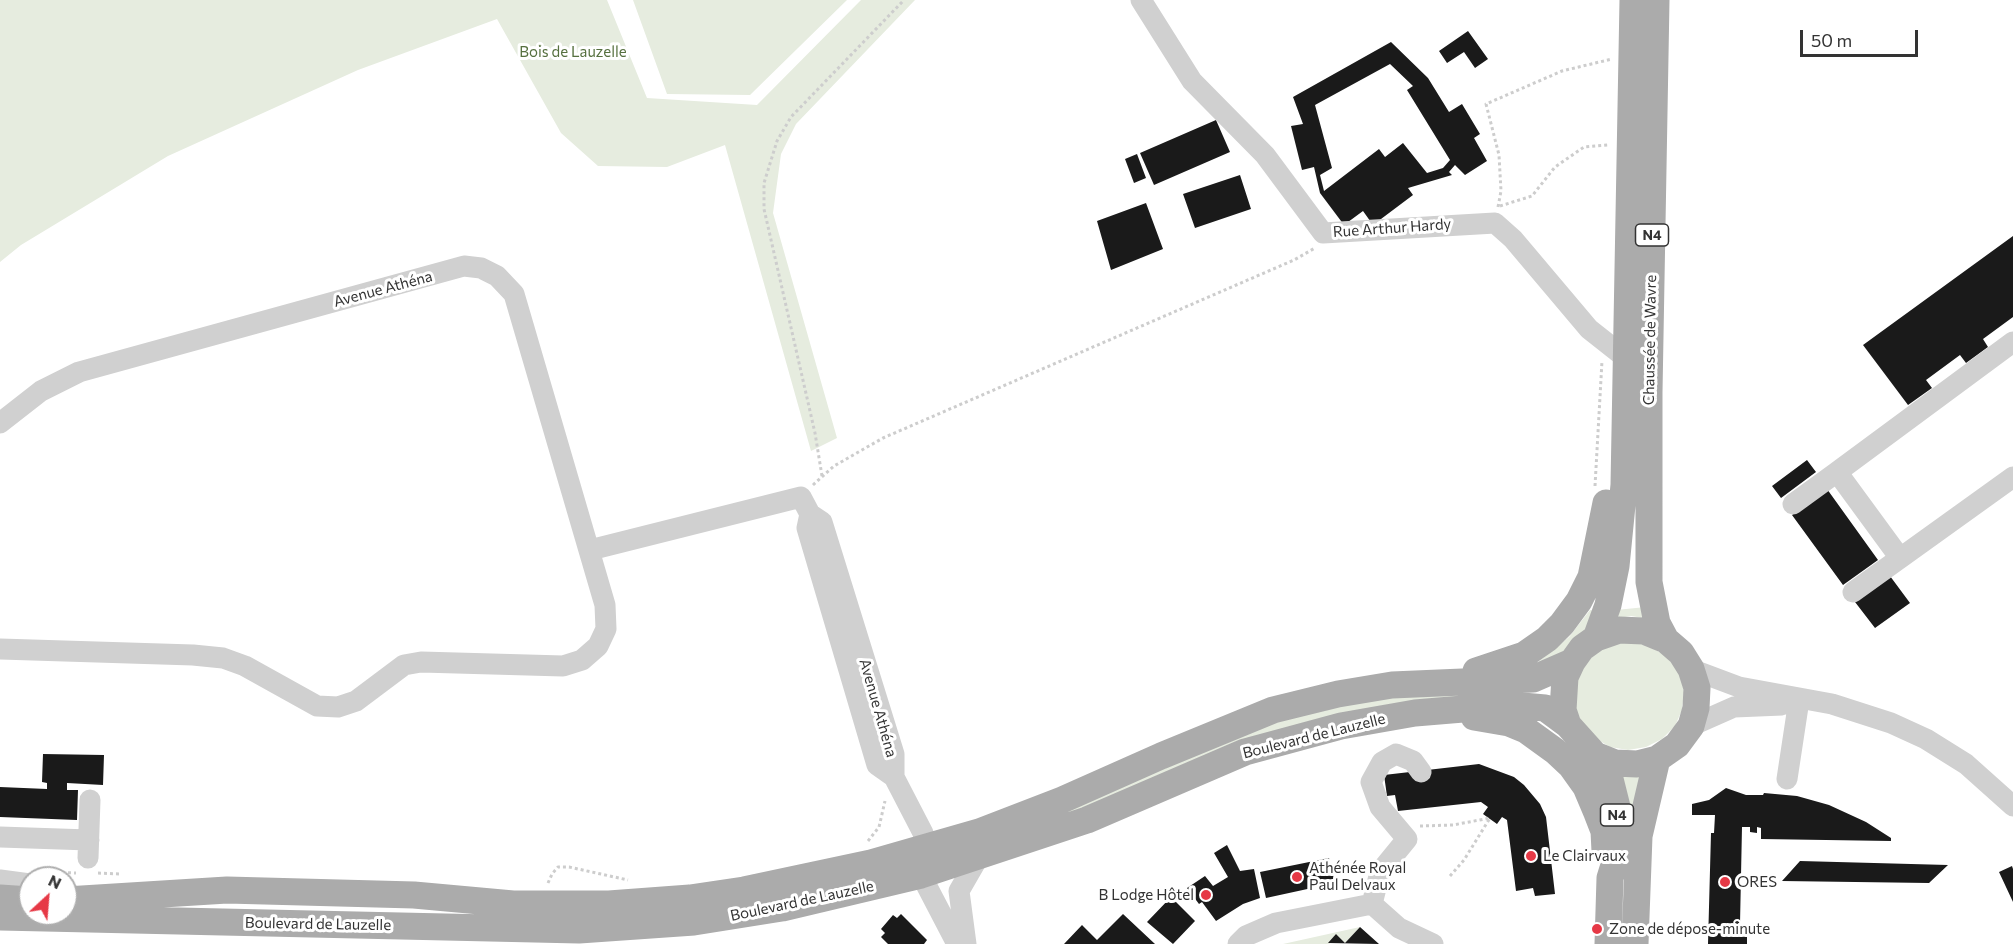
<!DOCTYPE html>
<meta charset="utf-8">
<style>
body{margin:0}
#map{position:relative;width:2013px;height:944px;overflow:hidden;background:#fff;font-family:Commissioner,sans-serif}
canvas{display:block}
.north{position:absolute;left:18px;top:866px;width:60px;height:60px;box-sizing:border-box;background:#fff;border:2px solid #adadad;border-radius:50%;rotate:26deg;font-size:16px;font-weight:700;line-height:24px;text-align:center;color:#333}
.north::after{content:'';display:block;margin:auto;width:21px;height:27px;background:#e63946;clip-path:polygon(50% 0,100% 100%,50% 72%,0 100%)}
.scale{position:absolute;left:1800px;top:30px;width:118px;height:27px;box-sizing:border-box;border:3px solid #333;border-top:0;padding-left:8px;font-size:18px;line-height:21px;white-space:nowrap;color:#333;-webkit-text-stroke:4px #fff;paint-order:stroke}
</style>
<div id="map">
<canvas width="2013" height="944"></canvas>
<div class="north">N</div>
<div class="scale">50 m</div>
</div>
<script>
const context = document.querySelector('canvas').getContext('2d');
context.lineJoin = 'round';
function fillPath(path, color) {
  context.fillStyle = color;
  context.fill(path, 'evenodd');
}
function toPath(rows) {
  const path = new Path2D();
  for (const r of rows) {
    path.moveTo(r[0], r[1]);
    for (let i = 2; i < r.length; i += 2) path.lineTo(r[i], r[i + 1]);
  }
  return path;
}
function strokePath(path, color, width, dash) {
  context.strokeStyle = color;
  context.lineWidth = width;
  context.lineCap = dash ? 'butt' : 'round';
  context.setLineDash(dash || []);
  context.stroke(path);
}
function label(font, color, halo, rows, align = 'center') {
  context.font = font + ' Commissioner,sans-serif';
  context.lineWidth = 6;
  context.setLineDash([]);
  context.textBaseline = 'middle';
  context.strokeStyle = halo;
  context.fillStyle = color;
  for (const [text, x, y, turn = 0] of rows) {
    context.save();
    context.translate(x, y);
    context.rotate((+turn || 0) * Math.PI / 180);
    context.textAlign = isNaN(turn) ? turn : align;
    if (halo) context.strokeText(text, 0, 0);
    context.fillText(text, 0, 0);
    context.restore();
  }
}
fillPath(toPath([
 [0,0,607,0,647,98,757,105,861,0,915,0,796,124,781,154,773,213,837,438,811,451,725,145,667,167,598,166,561,133,497,19,358,70,168,156,21,245,0,262],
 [633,0,847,0,750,95,667,94],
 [1646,607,1649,619,1631,616,1614,619,1616,610],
 [1590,610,1596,611,1591,623,1560,658,1532,667,1569,637],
 [1639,640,1671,659,1680,674,1684,692,1682,710,1675,726,1662,739,1646,747,1628,750,1610,747,1595,738,1582,725,1575,708,1577,673,1602,645],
 [1464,687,1467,701,1117,797,961,852,1193,748,1338,703],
 [1614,772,1640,775,1633,808,1621,806],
 [1360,927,1345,943,1336,934,1329,944,1283,944]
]), '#e6ecdf');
fillPath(toPath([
 [1468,31,1488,59,1475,68,1464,52,1447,63,1439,51],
 [1391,42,1428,78,1449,112,1462,104,1480,134,1474,138,1487,161,1465,175,1455,165,1449,172,1452,175,1408,188,1413,195,1373,225,1363,211,1344,225,1320,193,1314,167,1302,170,1291,126,1303,124,1293,97],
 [1390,64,1413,86,1407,90,1450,160,1443,168,1427,173,1403,143,1385,157,1379,149,1324,191,1320,175,1332,168,1315,105],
 [1216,120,1230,152,1154,185,1140,153],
 [1137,154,1146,178,1134,183,1125,159],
 [1240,175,1251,209,1195,228,1183,194],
 [1146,203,1163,249,1111,270,1097,221],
 [2013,236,2013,317,1983,339,1988,347,1966,363,1960,355,1926,380,1932,388,1908,405,1863,345],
 [1807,460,1816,472,1781,498,1772,486],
 [1827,489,1878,560,1843,585,1792,515],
 [1890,576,1910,603,1875,628,1855,602],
 [43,754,104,755,103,785,67,783,67,790,78,790,77,820,0,817,0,787,47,789,47,783,42,782],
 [1479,764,1514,777,1524,785,1540,804,1546,817,1555,894,1535,896,1533,888,1516,891,1507,820,1502,817,1497,824,1483,814,1488,807,1481,802,1398,811,1395,795,1387,796,1384,775],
 [1726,788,1746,795,1763,795,1764,793,1797,796,1829,805,1866,822,1891,838,1891,841,1761,839,1761,828,1757,827,1757,833,1750,832,1750,827,1742,827,1740,924,1747,924,1747,944,1708,944,1711,833,1714,833,1715,815,1692,815,1692,804,1709,800],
 [1227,845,1240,871,1254,869,1260,898,1243,904,1216,921,1202,902,1199,904,1187,888,1205,876,1213,886,1228,877,1214,853],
 [1329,858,1335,883,1266,898,1260,872],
 [1800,861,1948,865,1929,883,1782,881],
 [2012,866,2013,869,2013,902,1999,872],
 [1171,897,1195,921,1173,944,1147,922],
 [901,914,927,940,924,944,888,944,881,937,885,933,881,929,893,915,897,918],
 [1123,914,1155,944,1064,944,1082,925,1097,940],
 [1360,927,1379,944,1328,943,1336,934,1345,943]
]), '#1a1a1a');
strokePath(toPath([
 [1500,206,1532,196,1555,167,1584,147,1608,145],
 [1498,207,1501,191,1499,155,1486,104,1562,71,1612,59],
 [822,476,815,433,764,209,764,183,777,141,791,117,904,0],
 [813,485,834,466,883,438,1294,260,1315,248],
 [1595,486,1602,361],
 [1420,826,1453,825,1490,818],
 [868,841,879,827,885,801],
 [44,872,76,873],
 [98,873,121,874],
 [1450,876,1464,860,1490,818],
 [548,883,552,874,558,867,569,867,628,880]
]), '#cdcdcd', 3, [3, 3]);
strokePath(toPath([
 [1141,0,1192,81,1265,155,1323,233,1495,223,1513,239,1589,329,1627,359],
 [0,423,41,391,79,372,464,266,481,268,497,276,514,294,605,605,606,629,598,646,582,660,563,666,421,662,404,665,356,701,338,707,317,706,245,666,223,658,193,655,0,649],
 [1793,504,1837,472],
 [810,514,807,528,877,765,894,777,923,833,926,849],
 [590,550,801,497,810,514,822,522,894,754,894,777],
 [1900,558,1837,472,2013,342],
 [1853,592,2013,477],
 [1691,669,1739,687,1832,704,1891,723,1926,739,1966,764,2013,806],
 [1691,726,1734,707,1782,705],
 [1787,779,1799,700],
 [0,837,89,840],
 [88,858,90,800],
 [921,875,957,944],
 [0,880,30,884],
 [1372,904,1380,872,1407,839,1380,807,1371,782,1382,762,1396,754,1413,761,1421,772],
 [966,944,959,891,978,858],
 [1238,944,1246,936,1276,923,1372,904,1399,928,1433,944]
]), '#d0d0d0', 21);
strokePath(toPath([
 [1656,0,1649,392,1649,582,1657,623,1666,640],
 [1596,638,1608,605,1616,566,1624,485,1633,0],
 [1476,671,1524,655,1547,639,1562,624,1579,601,1591,577,1606,503],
 [1474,717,1509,723,1526,730,1555,751,1571,766,1586,787,1597,813,1604,831,1605,851],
 [1595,755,1615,763,1637,764,1657,759,1677,745,1691,726,1696,708,1697,688,1691,669,1681,653,1666,640,1644,631,1619,630,1596,638,1582,648,1572,662,1565,677,1563,710,1568,725,1595,755,1610,779,1617,807,1615,862,1610,878,1608,944],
 [0,898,30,900],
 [66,900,227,890,414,895,513,904,609,904,690,898,744,890,871,863,979,832,1062,800,1161,756,1273,710,1338,694,1392,685,1533,679,1572,662],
 [0,917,579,930,694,922,782,908,921,875,1087,820,1245,752,1341,726,1415,713,1511,705,1545,708,1568,725],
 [1635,944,1639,836,1657,759]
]), '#ababab', 27);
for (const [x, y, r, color] of [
 [1531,856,6,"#e63946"],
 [1297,877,6,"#e63946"],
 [1725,882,6,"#e63946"],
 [1206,895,6,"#e63946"],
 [1597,929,6,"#e63946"]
]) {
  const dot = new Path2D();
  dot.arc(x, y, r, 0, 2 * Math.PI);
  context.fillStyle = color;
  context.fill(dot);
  strokePath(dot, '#fff', 2);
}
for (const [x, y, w] of [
 [1652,235,33],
 [1617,815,33]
]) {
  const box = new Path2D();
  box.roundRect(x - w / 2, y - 11, w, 22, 4.5);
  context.fillStyle = '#fff';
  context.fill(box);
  strokePath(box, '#333', 1.5);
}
label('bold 14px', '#333', null, [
 ["N4",1652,235],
 ["N4",1617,815]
]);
label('15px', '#56703f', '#fff', [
 ["Bois de Lauzelle",573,52]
]);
label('15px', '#333', '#fff', [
 ["Rue Arthur Hardy",1392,228,-4],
 ["Avenue Athéna",383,289,-15],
 ["Chaussée de Wavre",1650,340,-89],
 ["Avenue Athéna",878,708,74],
 ["Boulevard de Lauzelle",1314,736,-14],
 ["Boulevard de Lauzelle",802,901,-12],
 ["Boulevard de Lauzelle",318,924,1]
]);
label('15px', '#333', '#fff', [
 ["Le Clairvaux",1543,856],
 ["Athénée Royal",1309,868],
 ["Paul Delvaux",1309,885],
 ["ORES",1737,882],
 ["B Lodge Hôtel",1194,895,"right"],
 ["Zone de dépose-minute",1609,929]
], 'left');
</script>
